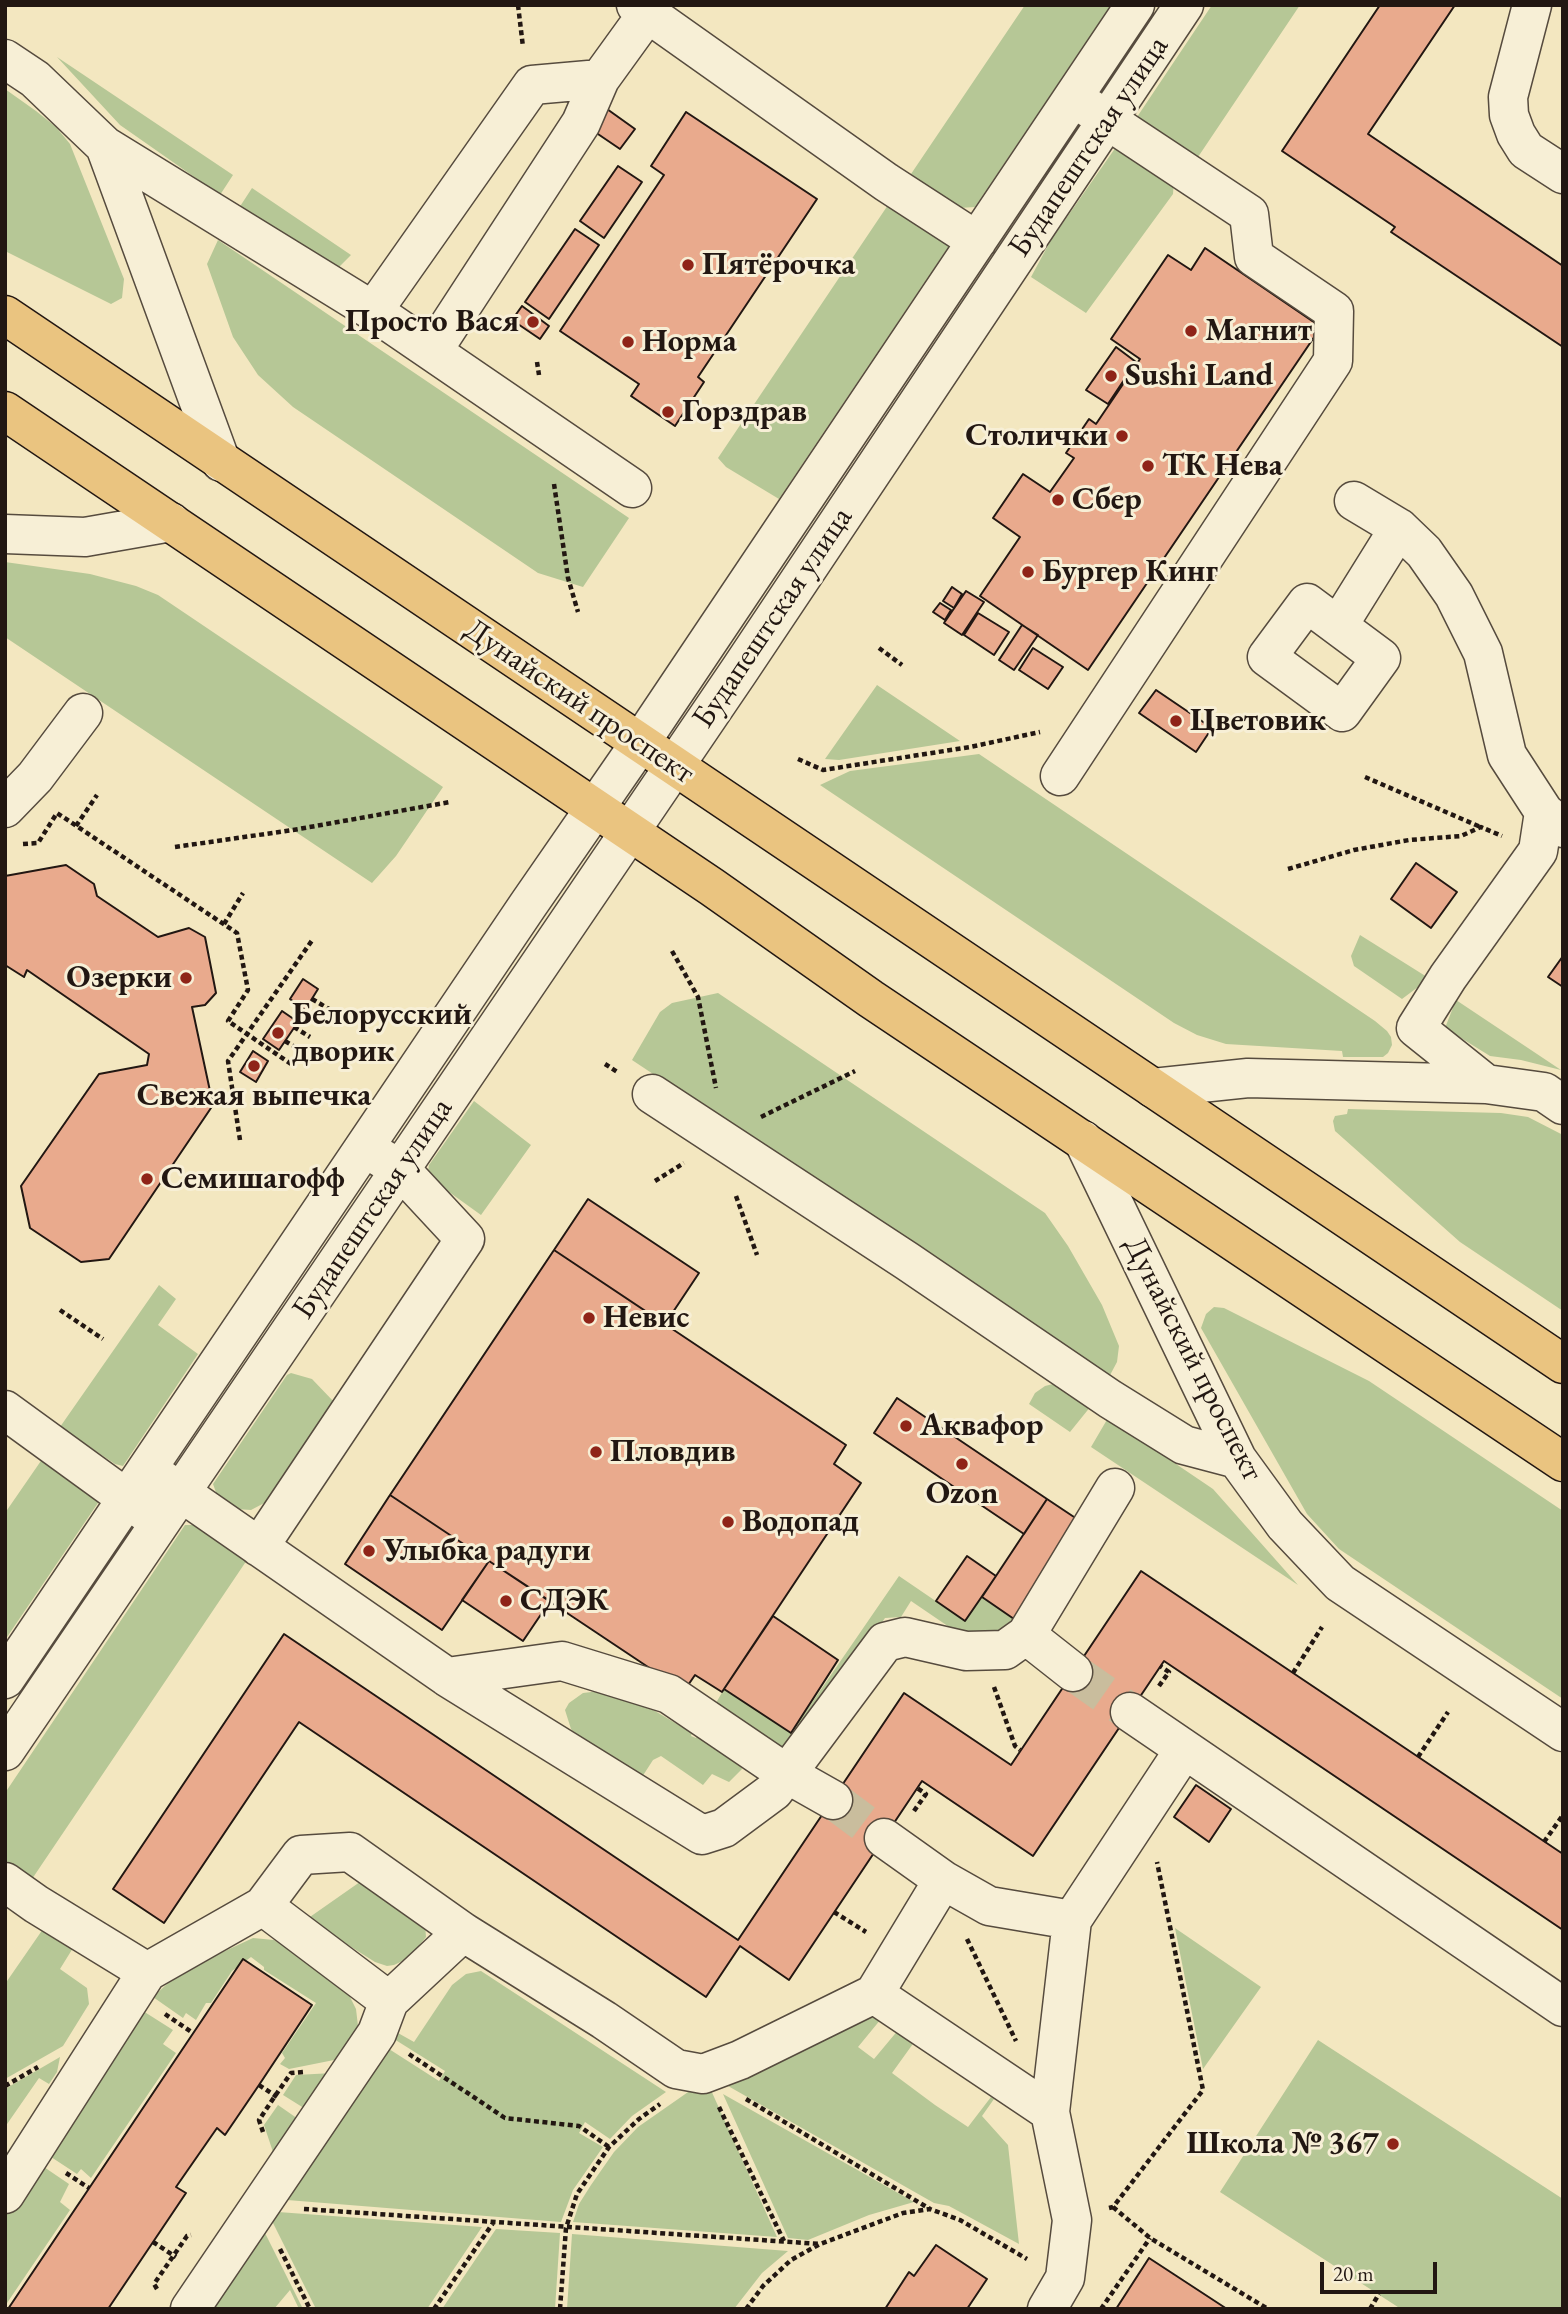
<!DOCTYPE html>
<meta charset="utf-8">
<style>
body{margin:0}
#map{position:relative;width:1568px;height:2314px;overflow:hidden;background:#f3e7c0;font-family:"EB Garamond",serif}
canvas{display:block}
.frame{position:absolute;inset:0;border:7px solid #221712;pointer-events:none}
.scale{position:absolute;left:1320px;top:2262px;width:117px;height:32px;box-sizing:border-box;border:4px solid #221712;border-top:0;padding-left:9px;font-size:21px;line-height:24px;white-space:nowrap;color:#221712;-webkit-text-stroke:5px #f7efd6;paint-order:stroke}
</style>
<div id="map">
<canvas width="1568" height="2314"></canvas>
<div class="frame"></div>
<div class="scale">20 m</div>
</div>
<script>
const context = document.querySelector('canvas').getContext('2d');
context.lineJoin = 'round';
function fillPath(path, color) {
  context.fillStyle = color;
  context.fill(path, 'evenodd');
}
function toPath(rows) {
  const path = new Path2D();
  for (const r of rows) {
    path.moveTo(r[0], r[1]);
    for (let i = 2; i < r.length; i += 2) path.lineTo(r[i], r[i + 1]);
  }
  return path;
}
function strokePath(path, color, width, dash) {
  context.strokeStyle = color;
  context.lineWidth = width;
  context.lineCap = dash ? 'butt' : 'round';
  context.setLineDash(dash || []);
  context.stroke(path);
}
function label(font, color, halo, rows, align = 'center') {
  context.font = font + ' "EB Garamond",serif';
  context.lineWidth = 6;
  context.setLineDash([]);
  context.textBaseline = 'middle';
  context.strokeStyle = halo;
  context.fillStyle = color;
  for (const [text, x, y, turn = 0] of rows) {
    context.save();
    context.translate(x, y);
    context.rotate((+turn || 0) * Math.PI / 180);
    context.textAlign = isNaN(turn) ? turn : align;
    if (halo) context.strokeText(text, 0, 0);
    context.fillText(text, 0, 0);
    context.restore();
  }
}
fillPath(toPath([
 [1025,5,1111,5,975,207,959,208,911,174],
 [1212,5,1300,5,1196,160,1135,120],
 [57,57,233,175,220,195,120,125],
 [5,89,36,111,56,127,70,144,124,279,122,298,111,304,5,251],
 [1116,147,1174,180,1173,194,1086,313,1031,277,1051,240],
 [252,188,351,255,336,270,239,208],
 [890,202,949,246,779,499,726,467,718,458],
 [218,240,629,518,583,587,538,573,293,407,258,375,233,337,207,264],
 [5,562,90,574,136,586,158,595,443,787,396,856,372,883,5,637],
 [877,685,960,741,839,760,825,759],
 [979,754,1375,1021,1387,1031,1391,1037,1392,1045,1388,1053,1383,1057,1343,1057,1342,1051,1226,1044,1197,1035,1174,1023,820,785,850,771],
 [1360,935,1427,977,1422,984,1402,999,1354,966,1351,956],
 [718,993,1045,1213,1068,1246,1102,1305,1119,1346,1117,1362,1109,1377,632,1060,660,1012,672,1003],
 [1456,1000,1561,1070,1521,1060,1490,1056,1445,1028],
 [474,1101,531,1145,481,1215,431,1179,428,1171,429,1165],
 [1348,1109,1501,1113,1528,1117,1563,1135,1563,1311,1460,1242,1335,1131,1333,1121,1335,1116,1347,1114],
 [159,1285,176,1299,158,1325,198,1354,123,1466,115,1464,60,1427],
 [1214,1307,1224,1308,1369,1381,1563,1511,1563,1699,1339,1549,1307,1514,1201,1328,1206,1314],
 [291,1373,312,1379,335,1403,268,1501,251,1510,236,1509,217,1495,213,1484,287,1375],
 [1053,1384,1065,1389,1091,1406,1070,1432,1029,1404,1035,1393,1045,1386],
 [1108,1418,1213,1489,1298,1585,1091,1447],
 [45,1455,102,1497,5,1640,5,1513],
 [185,1525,193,1525,247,1560,32,1879,5,1860,5,1793],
 [899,1576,965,1621,982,1597,1014,1619,1001,1632,958,1633,911,1601,901,1617,885,1618,790,1755,716,1703,724,1689,791,1733],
 [600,1691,655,1711,692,1733,691,1736,696,1738,697,1736,740,1764,742,1769,729,1782,712,1774,703,1785,661,1756,653,1760,642,1777,576,1735,571,1729,565,1710,569,1703,583,1693],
 [367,1877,425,1924,426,1937,417,1948,407,1959,394,1965,387,1966,375,1962,307,1919],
 [1175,1928,1261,1987,1203,2069],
 [43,1929,73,1948,60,1969,87,1988,89,2004,63,2046,5,2079,5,1984],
 [253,1938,274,1940,334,1976,344,1985,356,2009,358,2026,344,2058,289,2069,280,2064,285,2058,282,2053,316,2003,264,1970,264,1967,251,1957,232,1971,211,2003,206,2003,196,2020,186,2013,183,2018,153,1997,167,1984,195,1965],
 [481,1971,666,2092,632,2116,610,2139,585,2122,579,2133,603,2147,573,2190,561,2222,287,2200,389,2049,439,2081,445,2071,394,2039,398,2033,414,2042,452,1985,466,1974],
 [143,2011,173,2030,163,2044,176,2053,91,2178,81,2169,77,2174,48,2155],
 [875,2017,881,2019,858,2047,874,2059,904,2023,920,2034,892,2073,935,2105,968,2127,991,2097,994,2099,982,2116,1008,2145,1019,2244,949,2206,934,2203,721,2082,857,2020],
 [1318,2040,1563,2199,1563,2309,1401,2309,1220,2192],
 [60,2057,57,2072,49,2084,39,2078,5,2127,5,2089],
 [333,2073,307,2110,283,2095,296,2075],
 [710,2088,777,2237,573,2222,579,2204,591,2185,614,2152,638,2127,691,2090],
 [723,2094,914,2202,869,2215,808,2240,788,2238],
 [278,2105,301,2121,275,2158,264,2125],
 [41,2165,69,2184,60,2202,70,2210,5,2306,5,2217],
 [278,2212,482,2227,427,2309,316,2309,272,2221],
 [496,2229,560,2233,555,2309,442,2309],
 [265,2233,303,2309,299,2309,290,2290,274,2309,213,2309],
 [572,2234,788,2251,762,2273,734,2309,567,2309]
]), '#b6c796');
const building = toPath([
 [1380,5,1455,5,1368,134,1563,266,1563,347,1391,232,1395,227,1282,151,1380,5],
 [607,109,635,129,620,149,592,130,607,109],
 [686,112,817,199,698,377,704,382,675,426,631,396,639,384,560,331,664,175,651,166,686,112],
 [618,166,642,182,604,238,580,221,618,166],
 [575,229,599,245,549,319,525,302,575,229],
 [1205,248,1321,327,1088,670,980,596,1020,537,993,518,1023,474,1050,492,1074,458,1066,453,1089,419,1096,424,1140,359,1111,339,1168,255,1191,270,1205,248],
 [522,306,549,326,540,339,512,320,522,306],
 [1116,347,1136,362,1108,404,1086,390,1116,347],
 [952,587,962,594,954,608,943,601,952,587],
 [966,591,984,602,962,635,944,623,966,591],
 [940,603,951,610,945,620,933,612,940,603],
 [978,613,1009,632,994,655,964,635,978,613],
 [1022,625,1038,635,1014,670,999,660,1022,625],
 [1033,648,1063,667,1048,689,1019,670,1033,648],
 [1156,690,1212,728,1196,752,1139,713,1156,690],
 [1416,863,1457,892,1431,928,1391,899,1416,863],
 [66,865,94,884,97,896,158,937,189,928,205,937,216,993,205,1005,192,1007,213,1105,109,1259,81,1262,30,1228,21,1186,99,1074,147,1065,149,1054,27,970,24,977,5,965,5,876,66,865],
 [1563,956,1563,987,1548,977,1563,956],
 [303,979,318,989,305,1010,290,999,303,979],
 [282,1011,298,1022,279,1050,263,1039,282,1011],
 [253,1051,268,1061,256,1082,240,1072,253,1051],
 [588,1199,699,1273,665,1324,554,1250,588,1199],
 [554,1250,846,1445,834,1464,861,1483,722,1692,695,1675,684,1691,390,1495,554,1250],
 [897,1398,1047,1499,1024,1534,874,1433,897,1398],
 [390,1495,489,1561,442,1630,345,1564,390,1495],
 [1047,1499,1080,1521,1014,1619,982,1597,1047,1499],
 [967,1556,996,1576,965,1621,936,1601,967,1556],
 [489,1561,550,1601,523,1641,462,1600,489,1561],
 [1141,1571,1563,1854,1563,1930,1164,1661,1033,1856,922,1781,789,1980,740,1946,706,1997,299,1722,164,1923,113,1889,284,1634,738,1940,904,1693,1011,1765,1141,1571],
 [773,1616,838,1660,791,1733,724,1689,773,1616],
 [1196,1785,1231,1809,1209,1842,1174,1817,1196,1785],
 [243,1959,312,2005,259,2085,225,2135,217,2128,176,2187,186,2193,108,2309,8,2309,243,1959],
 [936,2245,987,2279,967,2309,885,2309,909,2272,914,2276,936,2245],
 [1149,2258,1227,2309,1116,2309,1149,2258]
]);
fillPath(building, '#e9aa8d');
strokePath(building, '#221712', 2);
strokePath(toPath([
 [1073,1672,1130,1712],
 [833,1800,884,1838]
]), '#c9bd9d', 38, [38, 19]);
const minor = toPath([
 [636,5,886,182,977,241],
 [1532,5,1508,97,1509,115,1516,134,1526,150,1563,174],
 [5,59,35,79,105,146,221,462],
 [105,146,373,311,632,488],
 [373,311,532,85,600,79,647,14],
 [433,350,581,123,600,79],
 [1354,501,1399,528,1424,552,1454,595,1483,653,1507,755,1544,812,1563,828],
 [5,534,85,537,171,522],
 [1307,603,1381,658,1342,712,1267,657,1307,603],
 [1338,626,1399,528],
 [1060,776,1333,361,1334,311,1254,257,1249,214,1086,106],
 [5,808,35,777,83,713],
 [1486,1084,1416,1028,1448,977,1538,851,1544,812],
 [1153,1088,1248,1078,1486,1084,1544,1092,1563,1105],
 [652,1094,907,1261,1110,1399,1184,1445,1237,1459],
 [1083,1140,1237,1459,1285,1525,1340,1583,1563,1732],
 [5,1410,148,1514],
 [160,1478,447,1677,702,1835,724,1828,774,1791,885,1642,905,1637,966,1651,1005,1650,1026,1635,1115,1488],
 [259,1547,465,1239,400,1169,378,1156],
 [1026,1635,1073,1672],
 [447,1677,562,1661,669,1694,787,1774,833,1800],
 [5,1679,528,905,640,743,1135,5],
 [1130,1712,1563,2007],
 [5,1751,739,671,1184,5],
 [884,1838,943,1880],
 [5,1882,36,1904,147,1972,263,1906,301,1855,350,1852,463,1932,604,2020,676,2069,703,2074,740,2060,874,1994,943,1880,989,1906,1072,1920,1184,1750],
 [263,1906,389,2001],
 [874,1994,1050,2112],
 [5,2194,147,1972],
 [190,2309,377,2033,389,2001,463,1932],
 [1047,2309,1065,2278,1072,2220,1050,2112,1072,1920]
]);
const major = toPath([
 [5,315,1563,1364],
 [5,411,712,887,871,999,1563,1462]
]);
strokePath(minor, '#564b3e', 41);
strokePath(major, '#221712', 41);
strokePath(toPath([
 [518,5,523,47],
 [537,362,539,375],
 [554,484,568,578,578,612],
 [879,648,902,665],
 [798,759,823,770,970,747,1040,732],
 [1365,777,1483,828],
 [76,826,97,795],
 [23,844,38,843,57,813,237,933,248,990,228,1021,291,1064],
 [175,847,293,830,450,802],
 [1288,869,1354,850,1409,840,1461,836,1481,827,1502,836],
 [224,924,243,893],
 [672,951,698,997,716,1088],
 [312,999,329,1009],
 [294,1027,310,1037],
 [285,1041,300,1050],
 [605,1064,619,1073],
 [761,1117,855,1071],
 [240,1140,228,1061,313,939],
 [655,1181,684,1163],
 [736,1196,757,1255],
 [60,1310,103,1339],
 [1293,1673,1322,1627],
 [1159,1686,1169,1672,1160,1666],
 [994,1687,1015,1746,1020,1750],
 [1418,1757,1448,1712],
 [914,1811,926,1794,917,1788],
 [1544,1842,1563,1815],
 [834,1912,866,1932],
 [967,1939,1016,2041],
 [165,2014,193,2033],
 [409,2054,505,2118,579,2126,609,2147],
 [259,2085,277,2097],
 [5,2086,38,2067],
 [746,2099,930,2209],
 [719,2107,784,2241],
 [263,2132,259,2120,275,2096,291,2073,303,2072],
 [66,2173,89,2188],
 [1113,2207,1150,2238,1268,2309],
 [1109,2208,1113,2207,1203,2090,1157,1862],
 [304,2209,820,2244],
 [153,2242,176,2257],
 [280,2249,310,2309],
 [157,2289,154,2284,187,2236,191,2235],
 [434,2309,493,2223],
 [560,2309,566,2228,577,2194,609,2147,639,2119,660,2104],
 [746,2309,763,2286,791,2260,820,2244,903,2213,930,2209,960,2220,1027,2259],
 [1101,2309,1150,2238],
 [1370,2309,1379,2294]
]), '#221712', 4.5, [5, 3.5]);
strokePath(minor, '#f7efd6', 38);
strokePath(major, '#eac480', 38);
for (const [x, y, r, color] of [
 [688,265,7,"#8f2418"],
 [533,322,7,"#8f2418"],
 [1191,331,7,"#8f2418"],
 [628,342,7,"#8f2418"],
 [1111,376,7,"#8f2418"],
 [668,412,7,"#8f2418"],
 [1122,436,7,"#8f2418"],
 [1148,466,7,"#8f2418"],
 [1058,500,7,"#8f2418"],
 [1028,572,7,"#8f2418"],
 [1176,721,7,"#8f2418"],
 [186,978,7,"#8f2418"],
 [278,1033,7,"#8f2418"],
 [254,1066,7,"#8f2418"],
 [147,1179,7,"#8f2418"],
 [589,1318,7,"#8f2418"],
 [906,1426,7,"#8f2418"],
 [596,1452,7,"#8f2418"],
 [962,1464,7,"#8f2418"],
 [728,1522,7,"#8f2418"],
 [369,1551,7,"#8f2418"],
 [506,1601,7,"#8f2418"],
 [1393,2144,7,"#8f2418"]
]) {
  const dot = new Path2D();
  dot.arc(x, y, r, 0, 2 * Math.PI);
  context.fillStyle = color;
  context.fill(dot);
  strokePath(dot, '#f7efd6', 2.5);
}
label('32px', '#221712', '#f7efd6', [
 ["Будапештская улица",1089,147,-56],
 ["Будапештская улица",773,618,-56],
 ["Дунайский проспект",579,702,34],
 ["Будапештская улица",373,1209,-56],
 ["Дунайский проспект",1193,1359,63]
]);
label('bold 32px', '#221712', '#f7efd6', [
 ["Пятёрочка",702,265],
 ["Просто Вася",519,322,"right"],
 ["Магнит",1205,331],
 ["Норма",642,342],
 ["Sushi Land",1125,376],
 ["Горздрав",682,412],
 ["Столички",1108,436,"right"],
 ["ТК Нева",1162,466],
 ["Сбер",1072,500],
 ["Бургер Кинг",1042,572],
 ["Цветовик",1190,721],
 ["Озерки",172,978,"right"],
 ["Белорусский",292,1015],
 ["дворик",292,1052],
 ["Свежая выпечка",254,1096,"center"],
 ["Семишагофф",161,1179],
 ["Невис",603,1318],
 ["Аквафор",920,1426],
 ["Пловдив",610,1452],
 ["Ozon",962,1494,"center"],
 ["Водопад",742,1522],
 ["Улыбка радуги",383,1551],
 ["СДЭК",520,1601],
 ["Школа № 367",1379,2144,"right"]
], 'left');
</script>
